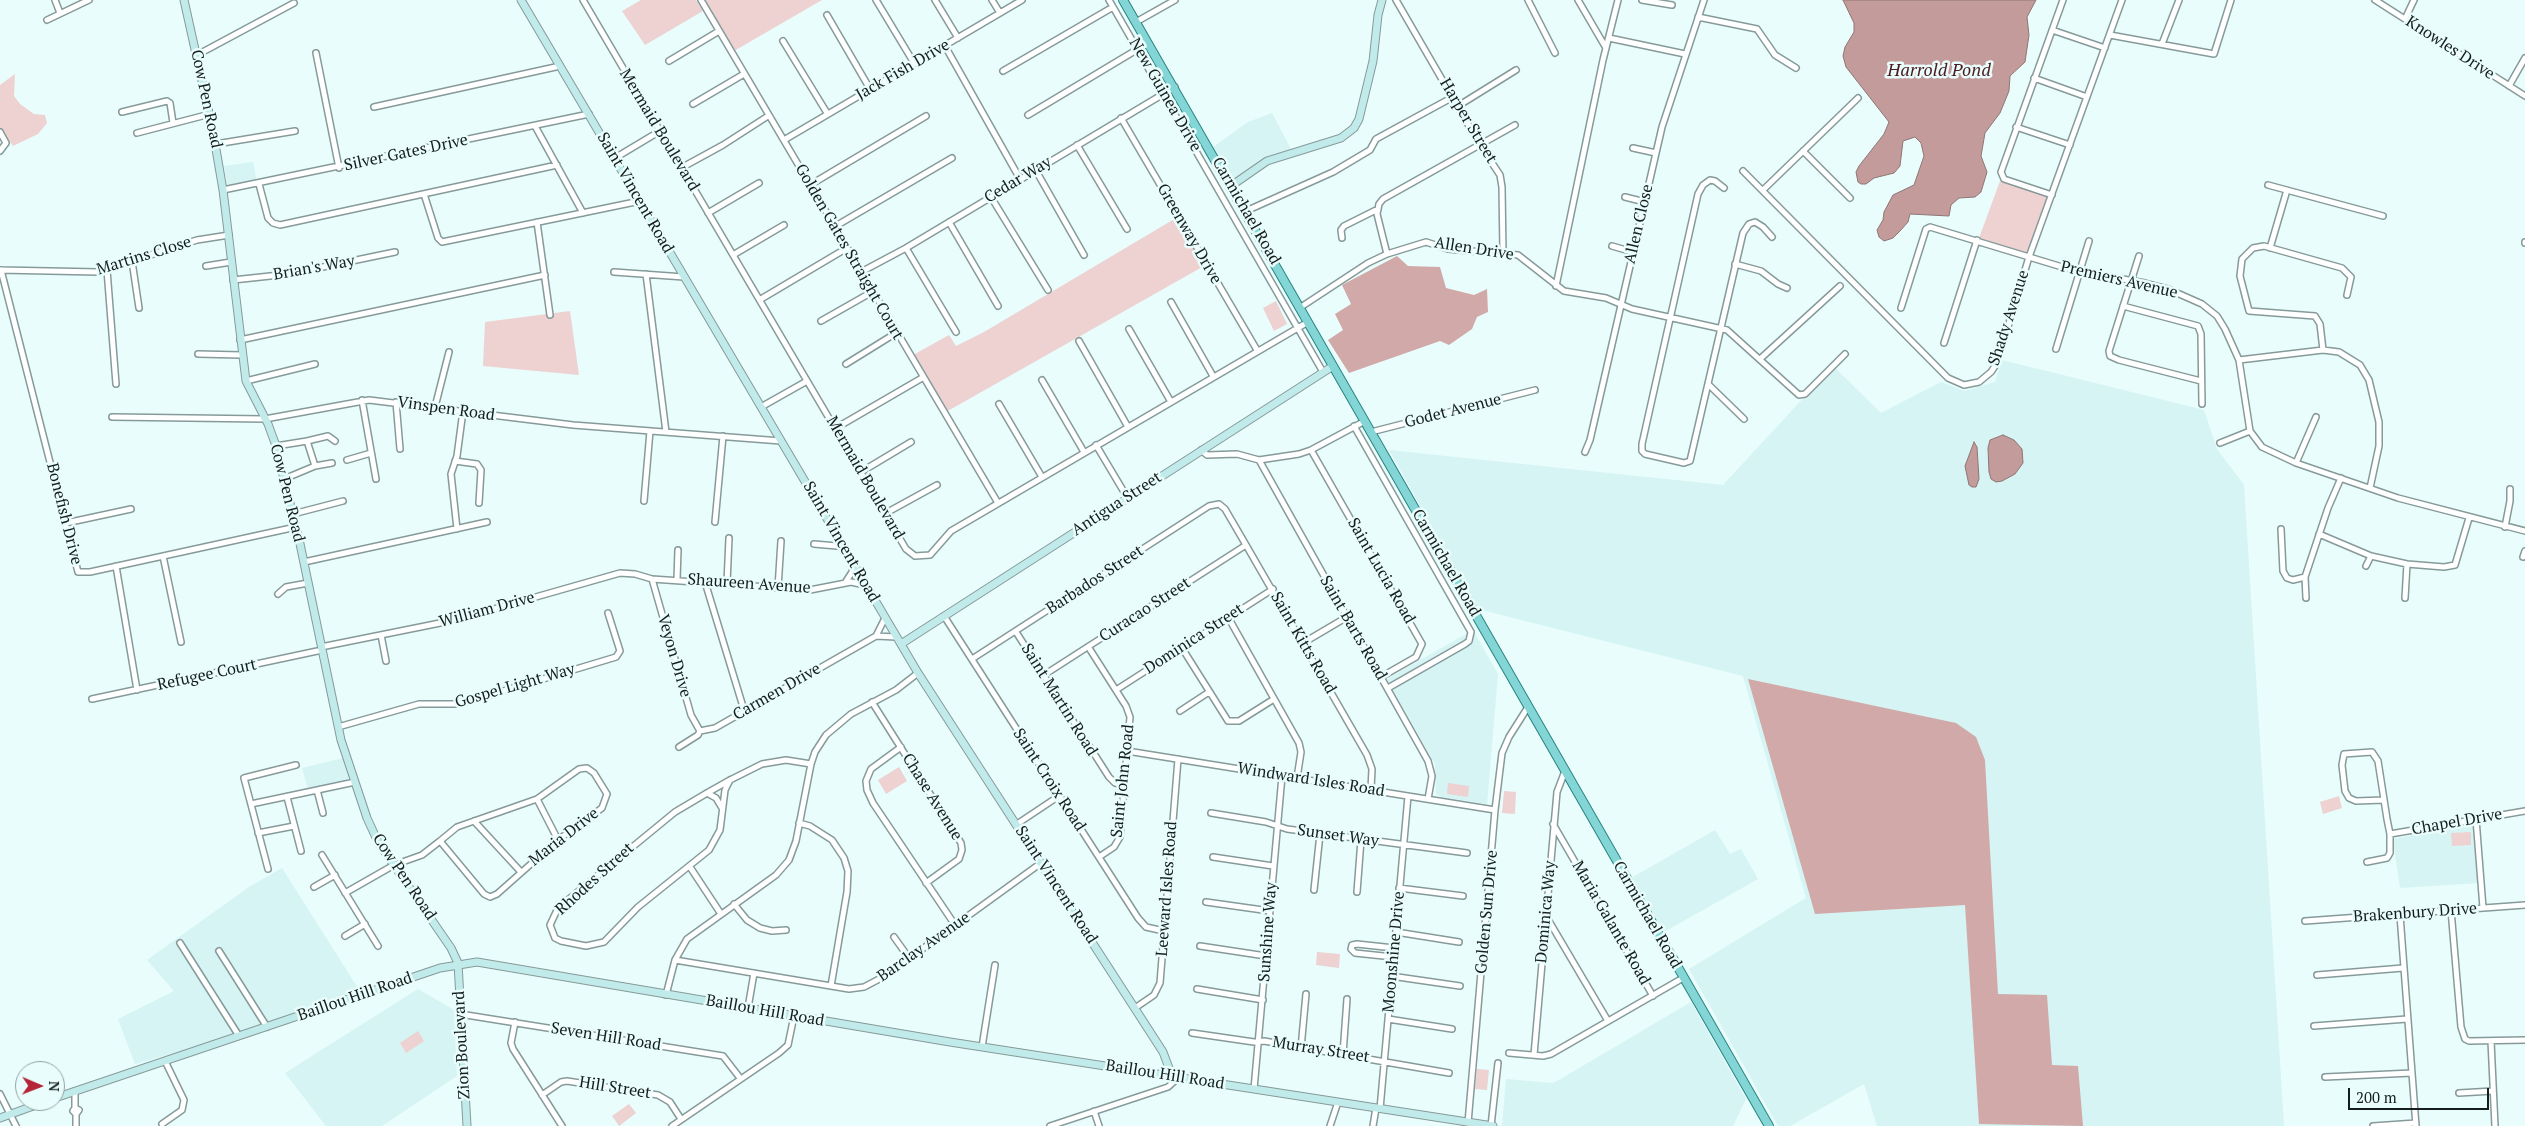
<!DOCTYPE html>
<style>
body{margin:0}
#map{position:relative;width:2525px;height:1126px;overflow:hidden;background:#e8fdfc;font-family:"PT Serif",serif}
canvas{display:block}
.north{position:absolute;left:15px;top:1061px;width:50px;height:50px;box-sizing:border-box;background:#e8fdfc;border:1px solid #94a4a3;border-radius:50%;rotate:91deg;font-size:14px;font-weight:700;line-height:20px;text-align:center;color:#161e1d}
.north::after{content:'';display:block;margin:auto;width:18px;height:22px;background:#b62438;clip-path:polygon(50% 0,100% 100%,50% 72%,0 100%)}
.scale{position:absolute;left:2348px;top:1088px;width:141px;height:22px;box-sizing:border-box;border:2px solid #161e1d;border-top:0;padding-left:6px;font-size:15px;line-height:18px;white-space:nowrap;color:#161e1d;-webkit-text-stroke:4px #e8fdfc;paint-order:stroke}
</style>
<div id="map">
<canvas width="2525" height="1126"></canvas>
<div class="north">N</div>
<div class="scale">200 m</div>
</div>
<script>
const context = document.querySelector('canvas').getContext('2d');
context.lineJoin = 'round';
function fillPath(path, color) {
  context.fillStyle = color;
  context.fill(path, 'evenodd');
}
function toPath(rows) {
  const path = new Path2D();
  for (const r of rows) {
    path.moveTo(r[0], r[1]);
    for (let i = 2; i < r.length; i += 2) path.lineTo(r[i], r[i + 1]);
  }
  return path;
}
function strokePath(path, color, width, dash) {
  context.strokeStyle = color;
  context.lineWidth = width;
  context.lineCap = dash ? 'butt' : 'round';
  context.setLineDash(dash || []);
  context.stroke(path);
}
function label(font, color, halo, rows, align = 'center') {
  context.font = font + ' "PT Serif",serif';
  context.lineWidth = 5;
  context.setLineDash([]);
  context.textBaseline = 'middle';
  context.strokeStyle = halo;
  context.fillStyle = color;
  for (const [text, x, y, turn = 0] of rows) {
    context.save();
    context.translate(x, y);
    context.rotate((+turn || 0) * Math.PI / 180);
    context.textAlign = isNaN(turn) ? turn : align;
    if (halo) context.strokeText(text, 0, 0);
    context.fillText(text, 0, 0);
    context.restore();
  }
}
fillPath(toPath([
 [1272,113,1292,151,1234,183,1213,147,1248,122],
 [253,162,257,182,228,187,224,166],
 [2002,360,2204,410,2217,449,2244,485,2284,1126,1877,1126,1864,1084,1790,1126,1778,1126,1689,969,1806,898,1743,676,1478,609,1389,450,1723,485,1833,366,1881,413,1941,382,1964,391,1995,382],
 [1473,630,1498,674,1487,804,1441,797,1436,794,1435,764,1387,679],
 [343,758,349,777,347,780,308,789,302,768],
 [2475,823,2479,883,2400,888,2393,839],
 [1715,830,1730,854,1741,849,1758,879,1664,932,1633,877],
 [282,868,361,993,217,1041,135,1064,118,1019,174,991,147,960,249,887],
 [418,989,454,1010,457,1076,382,1126,326,1126,285,1073],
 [1691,1002,1746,1099,1733,1126,1502,1126,1506,1079,1552,1083,1559,1080]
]), '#d5f4f3');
fillPath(toPath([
 [641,0,696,0,703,11,645,45,622,11],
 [705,0,822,0,734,51],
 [15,74,14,96,20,104,34,114,45,115,47,123,38,134,13,146,0,127,0,85],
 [2000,181,2048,197,2028,254,1979,238],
 [1176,218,1204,266,946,412,913,355,949,335,956,346,984,332],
 [1276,301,1287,324,1274,331,1263,308],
 [570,311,579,375,483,366,485,322],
 [899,767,907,781,886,794,878,780],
 [1448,783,1469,786,1468,797,1447,794],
 [1504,791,1516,792,1515,814,1502,813],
 [2339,796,2342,808,2323,814,2320,802],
 [2471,832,2471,845,2452,846,2451,833],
 [1317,952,1340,954,1339,968,1316,965],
 [418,1031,424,1041,406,1053,400,1043],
 [1477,1069,1489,1070,1487,1090,1475,1089],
 [629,1104,636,1113,619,1126,612,1116]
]), '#edd2d1');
fillPath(toPath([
 [1397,256,1408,266,1440,267,1446,288,1474,295,1487,289,1488,312,1477,317,1472,329,1449,345,1440,341,1349,373,1328,340,1343,330,1335,314,1351,304,1342,285],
 [1748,679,1956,723,1976,737,1985,760,1998,994,2047,995,2052,1065,2078,1066,2083,1126,1979,1124,1965,905,1815,914]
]), '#d1a9a8');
const water = toPath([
 [1843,0,2036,0,2027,17,2029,35,2025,62,2010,76,2009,91,2000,113,1985,133,1981,156,1987,172,1981,192,1975,197,1959,198,1951,205,1949,216,1910,214,1908,222,1900,231,1893,238,1884,241,1879,237,1877,230,1883,220,1884,212,1893,195,1914,185,1924,156,1921,143,1915,137,1903,141,1900,166,1894,173,1874,178,1866,184,1861,184,1858,182,1856,172,1859,166,1884,134,1889,122,1846,67,1843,56,1845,47,1854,32,1854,23,1843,0],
 [2003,435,2014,440,2022,449,2023,463,2015,474,2002,481,1996,482,1991,479,1989,472,1988,448,1990,440,2003,435],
 [1974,442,1977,447,1979,479,1976,487,1972,487,1969,485,1965,466,1974,442]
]);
fillPath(water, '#c39b9b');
strokePath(water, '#8f7675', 1);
const street = toPath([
 [55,0,60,13],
 [583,0,906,549,915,556,930,555,951,531,1308,322],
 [701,0,998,503],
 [876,0,914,63],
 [935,0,958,38],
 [992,0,1000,13],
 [1109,0,1323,372],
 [1396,0,1480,145,1500,175,1502,187,1503,253],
 [1528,0,1555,53],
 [1578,0,1606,48],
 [1642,0,1672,5],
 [2375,0,2525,96],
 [827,15,870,89],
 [1698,17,1757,29,1775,55,1796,68],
 [2405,19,2414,0],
 [47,20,89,0],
 [1136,22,1175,0],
 [2052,30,2105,48],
 [2110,35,2214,54,2231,0],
 [1609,38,1685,54],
 [783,41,827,113],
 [2162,44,2179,0],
 [945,46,1020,179],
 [316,53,339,168],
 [197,55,294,3],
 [669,61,719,31],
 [1003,71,1113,7],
 [2034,78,2087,97],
 [2509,86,2525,58],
 [693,104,744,74],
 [1458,106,1516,70],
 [374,107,560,66],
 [122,112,167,101,170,103,173,123],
 [1028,115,1138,49],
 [1121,118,1257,350],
 [535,126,583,213],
 [2016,127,2070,145],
 [0,132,6,143,0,151],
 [137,133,210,114],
 [784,140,1022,0],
 [216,144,295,131],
 [1077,145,1127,229],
 [1633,148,1656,153],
 [1803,151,1850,198],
 [615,158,660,131],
 [681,168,723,145,768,116],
 [1035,169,1084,255],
 [1743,171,1948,378,1964,385,1979,382,1991,372,1997,363,2029,257,2122,0],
 [259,184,268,218,273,223,280,225,557,165],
 [810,185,926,116],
 [2268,185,2383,216],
 [1724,188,1715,181,1710,180,1703,185,1698,194,1642,444,1642,451,1645,454,1684,463,1690,461,1743,233,1749,224,1755,222,1763,227,1772,237],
 [223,190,589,114],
 [1763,190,1858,98],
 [424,194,438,238,442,242,640,201],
 [2052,195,2004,179,2001,172,2063,0],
 [991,197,1048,290],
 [1625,197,1645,202],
 [1246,211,1333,172,1370,150,1376,139,1453,97],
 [708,213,759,183],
 [537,222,550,315],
 [949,222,998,306],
 [834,227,952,158],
 [1342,238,1341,230,1344,226,1378,209],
 [2525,243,2525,242],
 [1612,246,1633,252],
 [906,248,956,332],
 [2270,248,2287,190],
 [1387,254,1377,214,1379,204,1383,199,1515,125],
 [733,255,784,225],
 [2139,256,2109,351,2110,356,2119,360,2201,381],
 [132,261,139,308],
 [1735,264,1761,271,1778,284,1787,288],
 [206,266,231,262],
 [0,270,98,272,197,240,229,235],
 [1,270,78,572,90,572,296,527],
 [107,270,116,384],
 [614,272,684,277],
 [861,272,906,248,1175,87],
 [646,274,666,432],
 [233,280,289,274,395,252],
 [1556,286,1603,60,1618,0],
 [761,299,847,248],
 [1171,302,1213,376],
 [2123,306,2198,326,2201,334,2202,404],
 [1301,307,1368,263,1387,254,1426,242,1448,249,1518,255,1564,291,1606,298,1632,309,1727,330,1799,395,1805,394,1845,354],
 [1901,308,1926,229,1930,227,2072,270,2145,283,2168,289,2202,304,2217,316,2225,329,2239,360,2250,431,2262,447,2296,463,2398,498,2525,531],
 [821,321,872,292],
 [1129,329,1171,402],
 [240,340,545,275],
 [1079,341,1128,427],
 [1944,343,1977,240],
 [2056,349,2089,241],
 [2323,350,2320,324,2315,316,2249,311,2240,276,2242,259,2253,248,2264,246,2342,268,2351,277,2347,295],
 [198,354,241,355],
 [1760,359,1840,286],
 [2239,360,2323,350,2339,352,2360,365,2369,380,2379,422,2379,446,2370,488],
 [846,364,896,333],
 [1042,380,1084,452],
 [246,381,315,364],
 [1708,384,1744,419],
 [362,400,376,479],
 [396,402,400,449],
 [999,404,1042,477],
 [435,407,449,352],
 [761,407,807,381],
 [112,417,265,419,369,400,573,425,781,441],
 [1354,426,1471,632,1469,641,1465,644,1388,688],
 [836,428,922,378],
 [1371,432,1535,390],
 [307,441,328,436,335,441],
 [2220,443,2250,431],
 [1096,445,1127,497],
 [276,446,307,441,315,466,284,479],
 [1201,450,1207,455,1237,454,1259,460,1299,454,1311,450,1365,421],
 [1311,450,1422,644,1416,657,1381,677],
 [1585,452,1590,440,1662,127,1704,0],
 [347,460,371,453],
 [1259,460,1428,761,1432,776,1428,799],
 [455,461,477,464,481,470,479,503],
 [2296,463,2316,417],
 [315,466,332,463],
 [861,472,911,442],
 [644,501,650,431],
 [886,513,937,485],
 [293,514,343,501],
 [715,522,723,436],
 [66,523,131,509],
 [2505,527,2510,501,2510,489],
 [457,529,451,474,457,456,463,411],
 [2281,529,2283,571,2287,578,2293,580,2305,577],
 [2319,534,2371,556,2407,564,2444,567,2455,565,2469,518],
 [814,544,837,546,841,543],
 [163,556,181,642],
 [2523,557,2525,551],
 [304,562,487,522],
 [116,566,137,690],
 [2366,566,2371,556],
 [652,579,691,715,700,731],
 [677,579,678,550],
 [705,582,744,710],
 [727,583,729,538],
 [845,583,852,572,854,564],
 [778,588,781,541],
 [278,594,286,587,308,583],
 [2306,598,2305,577,2328,508,2341,478],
 [2405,598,2407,564],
 [944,616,1138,918,1146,927,1164,931],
 [1228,617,1299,743,1301,752,1297,778],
 [1016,632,1109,777,1115,783,1124,786],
 [381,635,386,661],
 [876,636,885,618],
 [1303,643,1347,617],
 [321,647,455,620,620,573,635,574,652,579,810,590,851,582,865,585],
 [1089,648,1126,706,1130,717,1120,837,1114,847,1099,857],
 [1182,648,1228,721,1239,721,1274,699],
 [972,659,1209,506,1219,504,1225,509,1246,545,1367,755,1372,769,1371,789],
 [1044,675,1246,545],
 [1116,690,1273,589],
 [92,699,322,650],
 [872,702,961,843,962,850,959,859,926,883],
 [1180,711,1209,692],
 [338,727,419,704,460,704,616,657,620,651,608,613],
 [700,731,715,728,876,636,896,637],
 [679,747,698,735,700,731],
 [901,747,871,769,866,781,867,790,873,803,955,925],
 [1127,751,1495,810],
 [730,780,725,790,720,830,709,850,638,907,604,942,586,946,561,941,555,938,550,925,558,908,675,812,707,793,730,780,762,764,786,760,811,764],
 [317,790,323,813],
 [707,793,716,798,722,808],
 [287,797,301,851],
 [537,799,558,840],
 [251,804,355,782],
 [1211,813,1266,822,1287,829,1467,853],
 [2476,819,2483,908],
 [474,821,521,872],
 [799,823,810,826,832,840,844,858,848,871,847,892,831,986],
 [1017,824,1059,796],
 [1553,824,1653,996],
 [258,833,294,826],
 [2390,834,2525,811],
 [322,855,378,946],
 [1213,857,1273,866],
 [2367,862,2387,858,2390,853,2390,834,2387,819,2378,761,2372,752,2344,754,2342,765,2345,791,2349,798,2356,801,2384,800],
 [690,867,721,914],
 [268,869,244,778,296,765],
 [314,887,335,875],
 [1399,888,1463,896],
 [1314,890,1320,834],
 [1357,892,1361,840],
 [345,893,394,865,422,855,440,841,457,827,537,799,579,769,587,768,594,773,607,794,602,808,558,840,497,894,490,897,484,894,440,841],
 [1206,902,1270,911],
 [734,904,747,920,760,928,772,931,786,930],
 [2451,910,2461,1027,2465,1039,2469,1041,2525,1040],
 [2400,915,2416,1126],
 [1546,916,1608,1021],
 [2305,921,2525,905],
 [1396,932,1459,942],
 [345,936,365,924],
 [894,937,909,958],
 [180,943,239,1036],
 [1200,946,1266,956],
 [219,951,267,1027],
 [1393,957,1355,953,1351,949,1352,945,1357,944,1394,948],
 [675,960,849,989,864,987,885,976,1041,863],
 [2317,975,2403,968],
 [1391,976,1460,986],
 [1197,989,1263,1000],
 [666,995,675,960,687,939,776,875,789,860,796,841,811,764,815,752,826,735,851,714,896,690,918,673],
 [748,1008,754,973],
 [1135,1008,1154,995,1160,983,1178,759],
 [460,1014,723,1056,740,1078],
 [1388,1019,1452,1029],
 [515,1022,511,1043,513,1049,562,1126],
 [2314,1026,2407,1019],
 [1192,1033,1254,1042,1264,1041,1449,1073],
 [2491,1041,2495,1126],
 [982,1047,995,965],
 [1301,1048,1306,994],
 [1509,1053,1543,1056,1551,1054,1683,978],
 [1343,1054,1347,999],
 [1534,1055,1557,792,1565,771],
 [2325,1077,2412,1073],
 [1254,1089,1282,776],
 [75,1091,75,1108,73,1111,76,1114],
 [2459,1093,2493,1091],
 [0,1094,16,1126],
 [542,1095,561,1082,567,1081,658,1095,670,1102,681,1119],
 [75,1108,79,1110,76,1114,76,1126],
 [1380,1109,1408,796],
 [1094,1111,1099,1126],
 [1468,1123,1495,810,1502,753,1509,737,1528,707],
 [162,1124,182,1110,184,1100,165,1061],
 [672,1126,779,1053,788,1045,794,1016],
 [1050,1126,1168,1087,1179,1077],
 [1330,1126,1338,1102],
 [1373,1126,1376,1108],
 [1491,1126,1498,1063],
 [2373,1126,2416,1123]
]);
const secondary = toPath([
 [184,0,212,126,223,190,246,381,268,424,275,443,299,539,341,740,367,818,378,842,451,948,458,963,467,1126],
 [521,0,918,673,1163,1052,1172,1076],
 [1231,186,1267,161,1341,138,1354,128,1359,119,1373,61,1378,15,1382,0],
 [901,644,1333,366],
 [55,1098,440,968,477,962,950,1042,1493,1126],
 [0,1118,47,1101]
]);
const primary = toPath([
 [1123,0,1769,1126]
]);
strokePath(street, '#879a9a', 8);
strokePath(secondary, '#879a9a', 9);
strokePath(primary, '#278482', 10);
strokePath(street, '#fff', 5);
strokePath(secondary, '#c1ebea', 7);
strokePath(primary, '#83d6d5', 8);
label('16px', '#161e1d', '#e8fdfc', [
 ["Knowles Drive",2450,48,33],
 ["Jack Fish Drive",903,70,-30],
 ["New Guinea Drive",1165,95,60],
 ["Cow Pen Road",206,99,78],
 ["Harper Street",1468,121,59],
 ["Mermaid Boulevard",659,130,59],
 ["Silver Gates Drive",406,153,-12],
 ["Cedar Way",1018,180,-31],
 ["Saint Vincent Road",635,193,60],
 ["Carmichael Road",1246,211,60],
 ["Allen Close",1639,224,-77],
 ["Greenway Drive",1189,234,60],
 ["Allen Drive",1474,249,9],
 ["Golden Gates Straight Court",849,252,60],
 ["Martins Close",144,256,-17],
 ["Brian's Way",314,268,-10],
 ["Premiers Avenue",2119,280,13],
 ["Shady Avenue",2009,318,-72],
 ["Vinspen Road",446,409,8],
 ["Godet Avenue",1453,411,-14],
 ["Mermaid Boulevard",865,478,60],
 ["Cow Pen Road",287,493,76],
 ["Antigua Street",1117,504,-33],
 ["Bonefish Drive",64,514,76],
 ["Saint Vincent Road",841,542,60],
 ["Carmichael Road",1446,563,60],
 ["Saint Lucia Road",1381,571,60],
 ["Barbados Street",1095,580,-33],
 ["Shaureen Avenue",749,584,4],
 ["William Drive",487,610,-15],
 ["Curacao Street",1145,610,-33],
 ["Saint Barts Road",1353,628,60],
 ["Dominica Street",1194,639,-33],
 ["Saint Kitts Road",1303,643,60],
 ["Veyon Drive",674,656,74],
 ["Refugee Court",207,675,-12],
 ["Gospel Light Way",515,686,-16],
 ["Carmen Drive",777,692,-30],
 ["Saint Martin Road",1059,700,58],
 ["Saint Croix Road",1049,780,57],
 ["Windward Isles Road",1311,780,9],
 ["Saint John Road",1123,781,-84],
 ["Chase Avenue",932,797,58],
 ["Chapel Drive",2457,822,-10],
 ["Sunset Way",1338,836,8],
 ["Maria Drive",564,837,-38],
 ["Cow Pen Road",404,877,56],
 ["Rhodes Street",595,879,-42],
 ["Saint Vincent Road",1056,885,57],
 ["Leeward Isles Road",1167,889,-86],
 ["Golden Sun Drive",1487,912,-85],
 ["Dominica Way",1546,912,-85],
 ["Brakenbury Drive",2415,913,-4],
 ["Carmichael Road",1647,915,60],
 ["Maria Galante Road",1611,923,60],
 ["Sunshine Way",1268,932,-86],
 ["Barclay Avenue",924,947,-35],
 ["Moonshine Drive",1394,952,-85],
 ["Baillou Hill Road",355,997,-19],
 ["Baillou Hill Road",765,1011,10],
 ["Seven Hill Road",606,1037,9],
 ["Zion Boulevard",462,1045,-93],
 ["Murray Street",1321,1050,9],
 ["Baillou Hill Road",1165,1075,9],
 ["Hill Street",615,1088,9]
]);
label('italic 18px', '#4d1a1d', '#e8fdfc', [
 ["Harrold Pond",1939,71]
]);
</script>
